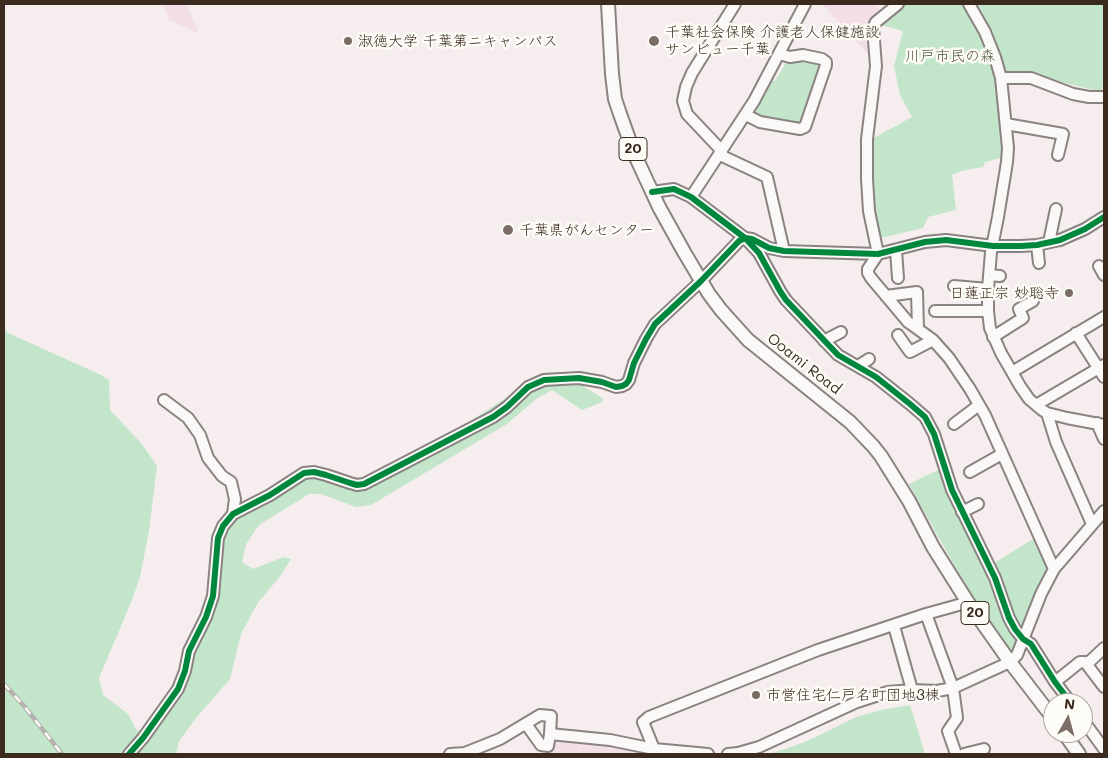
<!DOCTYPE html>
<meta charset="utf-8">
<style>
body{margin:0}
#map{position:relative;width:1108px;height:758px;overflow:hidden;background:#f6edef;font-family:Mali,sans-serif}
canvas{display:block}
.frame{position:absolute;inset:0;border:5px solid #3b2a1e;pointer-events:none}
.north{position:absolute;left:1043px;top:693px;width:50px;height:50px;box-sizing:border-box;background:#fdfcf7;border:1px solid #afa8a0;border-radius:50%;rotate:7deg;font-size:14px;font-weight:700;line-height:20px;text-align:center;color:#3b2a1e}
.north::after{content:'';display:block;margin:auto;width:18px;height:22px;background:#7c6e67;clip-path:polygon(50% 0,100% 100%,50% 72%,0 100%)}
</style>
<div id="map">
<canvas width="1108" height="758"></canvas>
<div class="frame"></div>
<div class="north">N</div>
</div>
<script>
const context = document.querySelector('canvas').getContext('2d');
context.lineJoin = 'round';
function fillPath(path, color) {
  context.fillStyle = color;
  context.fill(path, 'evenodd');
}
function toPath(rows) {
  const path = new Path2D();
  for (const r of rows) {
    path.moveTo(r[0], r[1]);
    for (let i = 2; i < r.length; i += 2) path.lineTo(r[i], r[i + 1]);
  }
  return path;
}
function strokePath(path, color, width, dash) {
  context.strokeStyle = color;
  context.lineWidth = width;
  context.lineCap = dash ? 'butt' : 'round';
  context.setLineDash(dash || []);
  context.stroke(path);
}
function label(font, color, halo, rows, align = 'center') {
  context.font = font + ' Mali,"Klee One",sans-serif';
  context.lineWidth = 5;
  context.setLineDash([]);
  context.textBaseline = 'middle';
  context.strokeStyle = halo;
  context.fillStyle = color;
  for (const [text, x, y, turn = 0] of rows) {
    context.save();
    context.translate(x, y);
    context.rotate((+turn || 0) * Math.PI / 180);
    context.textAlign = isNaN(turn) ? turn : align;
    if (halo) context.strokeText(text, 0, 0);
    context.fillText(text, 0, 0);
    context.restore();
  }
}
fillPath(toPath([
 [163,4,187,4,199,34,169,20],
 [822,4,875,4,883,13,874,21,874,61],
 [555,740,624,747,650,754,549,754]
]), '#f3e0e6');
fillPath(toPath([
 [903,4,1104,4,1104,62,1102,92,1036,76,999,75,1004,157,985,162,983,167,961,171,952,175,956,210,928,217,923,228,877,239,871,205,872,139,912,117,900,95,894,66,903,31,878,24],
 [802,58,823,64,802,123,798,125,763,117,753,113,753,112,770,80,775,81,788,59],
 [4,329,8,333,99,374,109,380,110,410,141,443,157,466,149,531,140,577,132,600,99,678,103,695,128,714,137,731,158,723,185,684,193,655,217,598,223,526,256,509,310,477,334,483,372,484,534,380,561,373,603,398,602,402,582,410,552,390,536,399,507,424,371,505,356,507,321,494,309,494,259,525,246,544,242,562,253,569,284,557,291,559,281,575,257,604,241,634,230,679,196,718,179,741,176,754,4,754],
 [942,468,958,511,1020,643,1015,653,1011,654,975,602,918,501,909,484],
 [1033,539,1050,571,1023,633,1012,619,991,565],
 [910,705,925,754,770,754,805,742,828,731,856,717,881,710]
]), '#c3e5ca');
const minor = toPath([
 [898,4,876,22,873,28,876,66,867,139,867,179,869,211,878,254,868,269,868,273,871,278,908,322,933,340,949,358,970,389,985,415,1054,569],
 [969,4,985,32,995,57,1001,78,1008,148,1007,162,998,217,991,252,988,289,988,311,990,328,1001,353,1020,386,1029,399,1042,410,1047,413,1067,418,1104,425],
 [1001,78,1031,78,1073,94,1089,97,1104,97],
 [746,115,760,122,800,129,805,127,826,65,826,62,822,59,803,55,790,57,779,54],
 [1006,124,1063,134,1058,155],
 [722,151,687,114,683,101,686,87,692,73,735,4],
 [720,155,767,177,784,251],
 [652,192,674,189,691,197,745,238,759,253,780,291,786,300,838,355,876,377,910,404,925,417,934,434,952,490,995,578,1009,618,1015,629,1023,639,1031,644,1055,682,1071,703],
 [691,197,754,101,805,4],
 [1049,242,1056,209],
 [1037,245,1039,263],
 [896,250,898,278],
 [1099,266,1104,275],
 [989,275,1000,276],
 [954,286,988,289],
 [886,296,917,292,918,329],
 [935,311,988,311],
 [1076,333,1104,377],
 [898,335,910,352,933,340],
 [993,337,1023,318,1019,309,1033,301],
 [824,341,841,332],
 [858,366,869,359],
 [1012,372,1104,317],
 [164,400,188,418,200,435,208,458,222,476,231,482,235,499,233,514],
 [1036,405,1104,365],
 [1047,413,1056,442,1092,524],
 [1097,423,1104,439],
 [954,424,979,405],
 [970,472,1002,454],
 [962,512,978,504],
 [926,614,953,688,957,718,948,731,956,754],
 [894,626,912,690],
 [1087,664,1104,648],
 [1055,682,1080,662,1085,662,1104,687],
 [1083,720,1104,749],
 [550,734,610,740,654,749,708,754],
 [654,749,643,722,649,717,818,650,926,614,962,604,967,601],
 [129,754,143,738,178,689,185,671,189,651,206,617,213,596,218,538,223,526,233,514,270,495,304,473,314,472,326,475,350,483,357,485,364,484,493,417,507,407,528,387,544,380,579,378,602,382,616,387,622,386,626,384,629,380,634,363,646,339,655,324,701,281,739,241,745,238,752,239,769,248,784,251,878,254,925,242,946,240,993,246,1021,246,1037,245,1060,240,1085,229,1104,217],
 [450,754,465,753,500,739,540,715,551,716,550,734,548,746,541,745,526,724],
 [728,754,738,753,759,747,857,702,888,692,912,690,937,691,953,688,1010,662,1017,655,1041,594,1054,569,1104,511],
 [964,754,984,749]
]);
const major = toPath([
 [608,4,612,74,615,99,620,114,634,153,659,207,684,252,709,294,721,310,748,340,850,422,873,446,881,456,909,501,933,547,967,601,1010,662,1053,718],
 [1064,733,1079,754]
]);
strokePath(minor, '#8a8381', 14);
strokePath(major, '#8a8381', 16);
strokePath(minor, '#faf9f8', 10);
strokePath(major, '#faf9f8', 12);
const rail = toPath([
 [4,684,24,706,62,754]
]);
strokePath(rail, '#b5b2b0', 4.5);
strokePath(rail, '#fdfcf7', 2.5, [8]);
strokePath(toPath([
 [652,192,674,189,691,197,745,238,759,253,780,291,786,300,838,355,876,377,910,404,925,417,934,434,952,490,995,578,1009,618,1015,629,1023,639,1031,644,1055,682,1071,703],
 [129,754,143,738,178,689,185,671,189,651,206,617,213,596,218,538,223,526,233,514,270,495,304,473,314,472,326,475,350,483,357,485,364,484,493,417,507,407,528,387,544,380,579,378,602,382,616,387,622,386,626,384,629,380,634,363,646,339,655,324,701,281,739,241,745,238,752,239,769,248,784,251,878,254,925,242,946,240,993,246,1021,246,1037,245,1060,240,1085,229,1104,217]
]), '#00873e', 6);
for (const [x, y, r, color] of [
 [348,41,5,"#7c6e67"],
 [654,41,6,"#7c6e67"],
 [508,230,6,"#7c6e67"],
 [1069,293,5,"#7c6e67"],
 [756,695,5,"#7c6e67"]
]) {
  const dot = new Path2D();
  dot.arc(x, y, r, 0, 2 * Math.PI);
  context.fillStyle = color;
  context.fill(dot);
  strokePath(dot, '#fdfcf7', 2);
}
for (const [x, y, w] of [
 [633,149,28],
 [975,613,28]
]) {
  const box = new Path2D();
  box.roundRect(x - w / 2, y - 11.5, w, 23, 4);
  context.fillStyle = '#fdfcf7';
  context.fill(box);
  strokePath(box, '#3b2a1e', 1);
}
label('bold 14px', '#3b2a1e', null, [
 ["20",633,149],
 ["20",975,613]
]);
label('15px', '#3b2a1e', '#fdfcf7', [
 ["千葉社会保険 介護老人保健施設",665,32],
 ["サンビュー千葉",665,49],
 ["淑徳大学 千葉第ニキャンパス",358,41],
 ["千葉県がんセンター",519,230],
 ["日蓮正宗 妙聡寺",1059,293,"right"],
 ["市営住宅仁戸名町団地3棟",766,695]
], 'left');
label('15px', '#535741', '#fdfcf7', [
 ["川戸市民の森",950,56]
]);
label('15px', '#3b2a1e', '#fdfcf7', [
 ["Ooami Road",804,364,38]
]);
</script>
